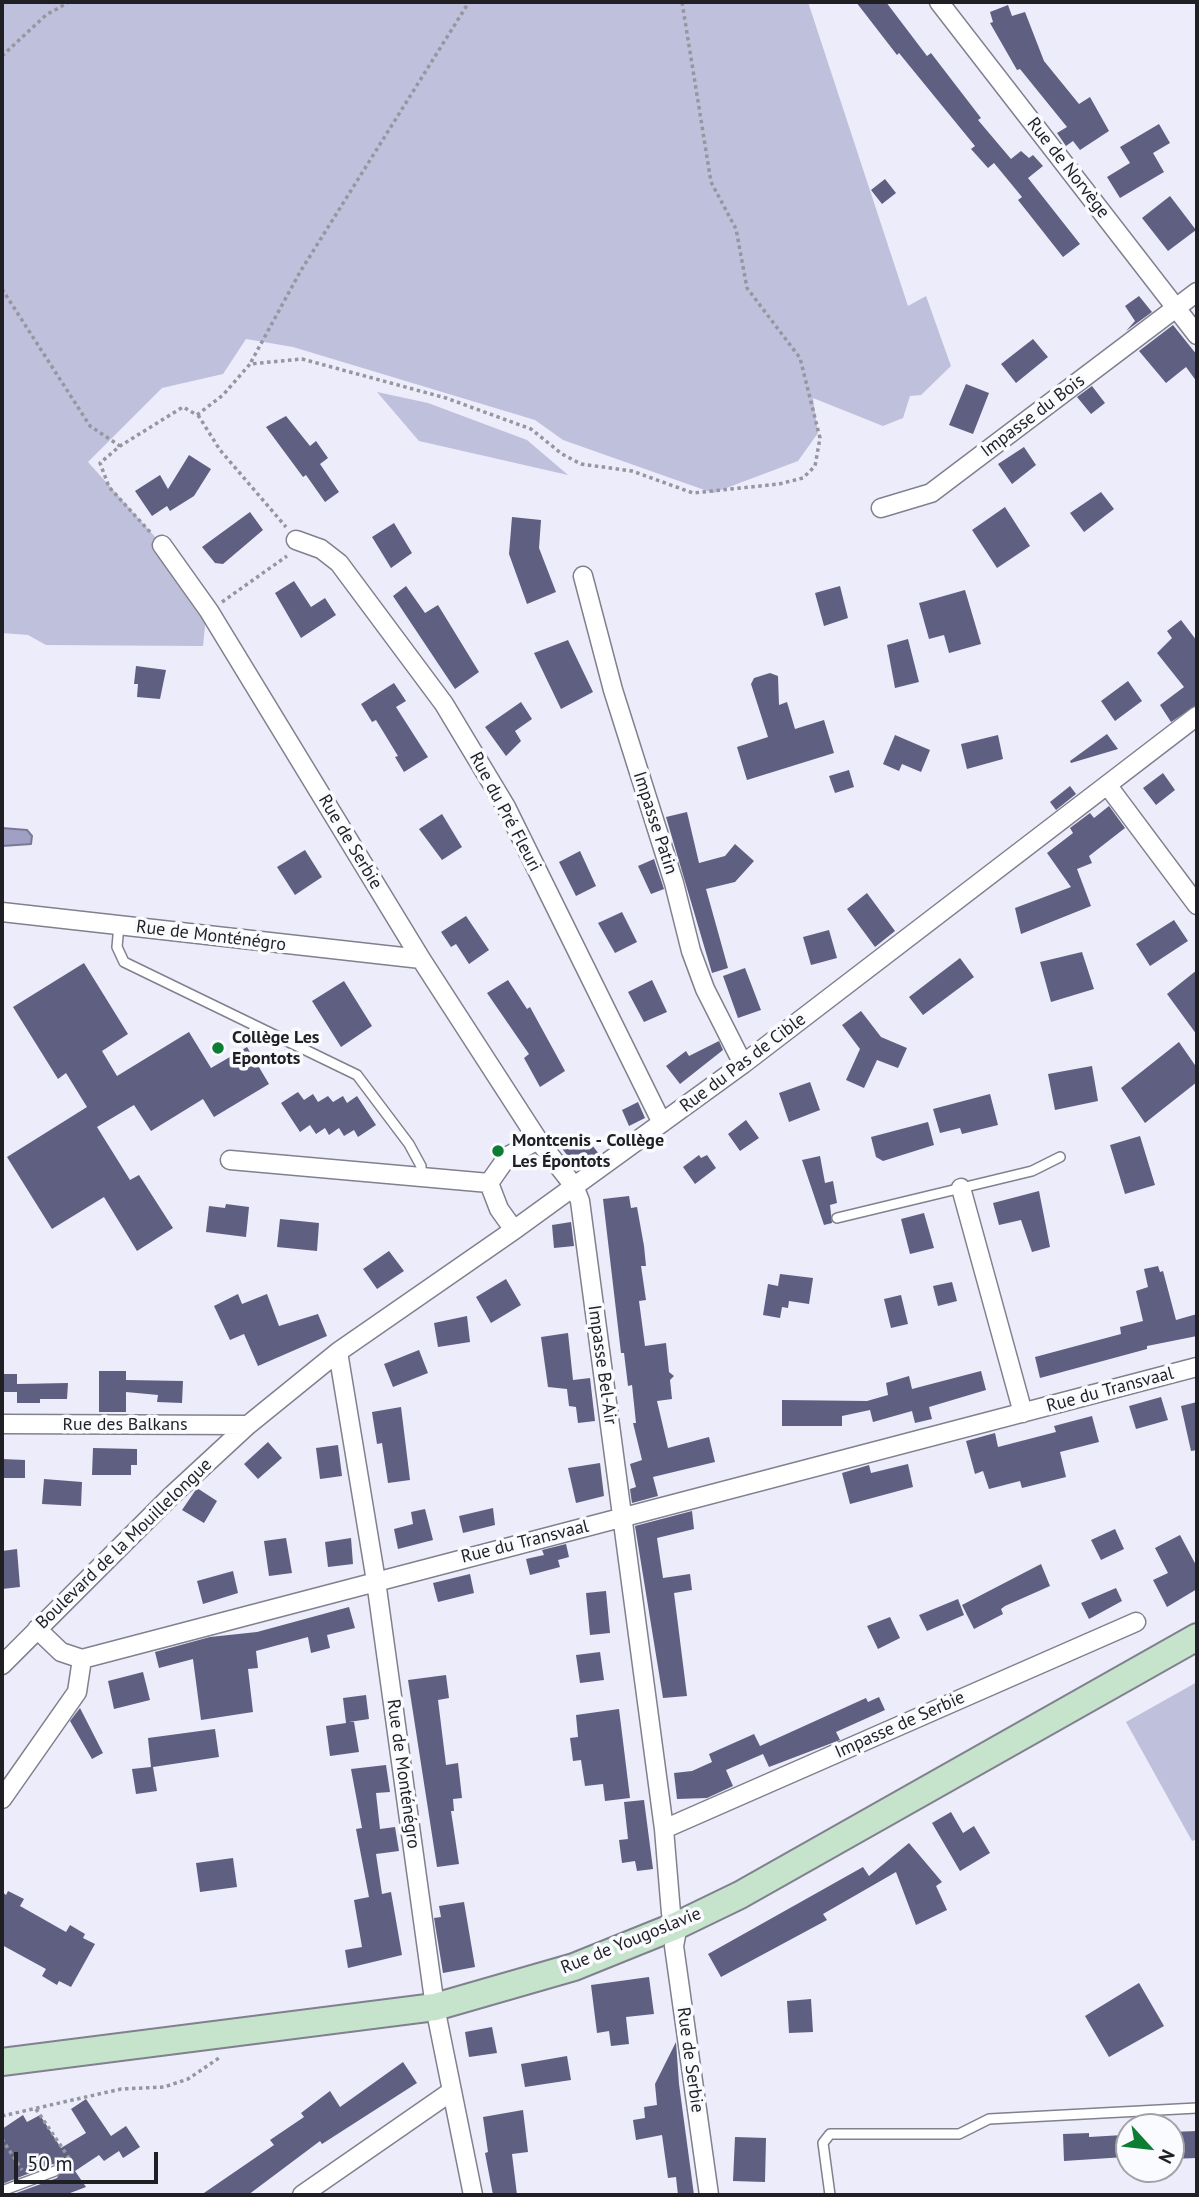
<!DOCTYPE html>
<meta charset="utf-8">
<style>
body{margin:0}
#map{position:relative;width:1199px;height:2197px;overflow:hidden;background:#ececfb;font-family:"PT Sans",sans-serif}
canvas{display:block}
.frame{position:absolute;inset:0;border:4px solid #1f1f24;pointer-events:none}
.north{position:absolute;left:1115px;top:2113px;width:70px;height:70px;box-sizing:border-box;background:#fafbfe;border:2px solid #a2a3a7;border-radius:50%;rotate:117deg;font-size:19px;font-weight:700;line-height:28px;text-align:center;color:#1f1f24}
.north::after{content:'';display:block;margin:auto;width:24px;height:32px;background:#0d7d33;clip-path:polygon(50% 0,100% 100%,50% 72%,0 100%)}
.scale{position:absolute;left:14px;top:2152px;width:144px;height:32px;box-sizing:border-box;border:4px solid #1f1f24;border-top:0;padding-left:9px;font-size:21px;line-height:24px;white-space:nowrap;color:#1f1f24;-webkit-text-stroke:5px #fafbfe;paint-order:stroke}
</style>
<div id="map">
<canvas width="1199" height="2197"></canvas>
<div class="frame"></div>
<div class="north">N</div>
<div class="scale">50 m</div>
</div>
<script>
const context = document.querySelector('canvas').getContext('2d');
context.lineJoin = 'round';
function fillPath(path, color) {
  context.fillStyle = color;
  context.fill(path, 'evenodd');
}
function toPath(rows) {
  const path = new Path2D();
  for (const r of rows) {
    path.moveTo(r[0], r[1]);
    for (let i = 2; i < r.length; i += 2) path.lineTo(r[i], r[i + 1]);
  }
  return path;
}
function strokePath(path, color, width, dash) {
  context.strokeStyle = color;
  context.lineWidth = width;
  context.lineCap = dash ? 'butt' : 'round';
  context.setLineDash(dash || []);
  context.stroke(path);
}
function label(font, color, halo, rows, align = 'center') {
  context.font = font + ' "PT Sans",sans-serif';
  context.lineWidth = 7;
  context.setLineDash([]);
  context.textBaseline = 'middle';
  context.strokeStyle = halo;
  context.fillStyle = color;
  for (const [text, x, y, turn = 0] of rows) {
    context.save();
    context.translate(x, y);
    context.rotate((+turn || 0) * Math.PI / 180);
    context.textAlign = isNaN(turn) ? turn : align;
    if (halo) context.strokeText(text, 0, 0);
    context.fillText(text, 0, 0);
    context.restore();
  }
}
fillPath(toPath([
 [2,2,808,2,908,306,926,296,951,366,921,395,910,396,903,418,883,426,813,398,818,433,798,461,713,493,563,440,535,420,293,347,246,339,223,374,162,388,88,462,208,596,203,646,46,645,28,635,2,633],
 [377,392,428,403,527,440,568,475,419,441],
 [1197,1682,1197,1839,1192,1841,1126,1722]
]), '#bfc0dc');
const water = toPath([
 [2,828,27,830,32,836,31,844,2,846,2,828]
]);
fillPath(water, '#a0a0c5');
strokePath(water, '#797995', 2);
fillPath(toPath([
 [856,2,886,2,927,56,931,53,981,118,978,120,1011,159,1021,151,1029,158,1033,155,1043,166,1028,178,1080,244,1063,257,1018,200,1022,197,994,163,988,168,971,149,975,146,899,53,897,55],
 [1008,5,1012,16,1025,12,1044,61,1079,104,1090,97,1109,131,1080,150,1073,141,1066,146,1057,133,1067,127,1020,69,1017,70,990,23,993,22,990,12],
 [1159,124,1170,143,1153,153,1164,172,1120,198,1107,177,1130,163,1120,147],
 [885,179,896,193,882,204,871,190],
 [1170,196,1196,230,1168,251,1142,218],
 [1139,296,1152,312,1126,331,1135,321,1125,306],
 [1173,325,1197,355,1197,382,1186,367,1166,383,1139,351],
 [1033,339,1048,357,1016,383,1001,364],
 [966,384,989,393,973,434,949,425],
 [1092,386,1105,403,1091,414,1077,397],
 [286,416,310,446,316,441,328,458,320,464,339,492,325,502,306,475,303,477,266,427],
 [1024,447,1036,465,1012,484,998,464],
 [189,455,211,469,194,496,170,511,167,506,152,516,135,491,160,475,168,489],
 [1101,492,1114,509,1084,532,1070,513],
 [1005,507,1030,546,997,568,972,530],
 [250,512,263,530,223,564,215,563,202,547],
 [512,517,541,520,539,548,556,592,527,604,509,554],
 [394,523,412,553,391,568,372,537],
 [294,581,311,607,325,598,336,615,301,638,275,593],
 [406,586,425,613,438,605,479,672,455,689,393,596],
 [840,586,848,618,824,626,815,593],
 [965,590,981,644,949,653,944,635,929,639,919,603],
 [1181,620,1197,641,1197,705,1171,722,1160,705,1184,687,1157,653,1172,638,1167,631],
 [908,639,919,682,895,688,887,645],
 [568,640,593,692,561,709,534,653],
 [136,666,166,670,160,699,137,697,138,684,134,684],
 [770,673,778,676,779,705,787,702,795,729,824,720,834,753,747,780,737,747,768,737,751,684,754,678],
 [1128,681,1142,701,1115,721,1101,701],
 [394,683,406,701,396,707,428,757,404,772,395,757,398,756,376,720,372,722,361,704],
 [521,702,532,719,515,731,521,741,506,756,485,727],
 [1107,734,1118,749,1071,763,1070,761],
 [895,735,930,750,921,772,902,764,899,771,883,764],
 [998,735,1003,759,967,769,961,744],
 [849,770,854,787,835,793,829,776],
 [1163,773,1175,790,1156,805,1143,788],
 [1070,786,1076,794,1056,810,1050,802],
 [1109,806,1125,828,1089,856,1092,863,1077,869,1091,906,1021,934,1015,908,1071,887,1047,853,1073,833,1070,828,1090,813,1094,818],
 [687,812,699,863,725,856,735,844,754,861,735,882,706,889,728,968,712,973,666,817],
 [442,814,462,847,442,860,419,829],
 [305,850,322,877,295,895,277,867],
 [580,851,596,886,576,896,559,862],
 [654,859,664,889,651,894,638,866],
 [867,893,895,931,875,947,847,909],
 [622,912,637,942,615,953,598,923],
 [466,916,489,950,469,964,456,944,451,947,441,932],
 [1174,920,1188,941,1150,966,1136,944],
 [829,930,837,958,811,965,803,937],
 [1082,952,1094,989,1051,1002,1040,962],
 [960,958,974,977,923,1015,909,997],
 [84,963,128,1034,102,1051,117,1076,189,1032,211,1068,247,1047,269,1084,214,1117,203,1099,151,1131,134,1105,97,1127,130,1180,139,1175,173,1228,137,1251,104,1197,52,1229,7,1157,87,1107,66,1073,58,1079,13,1007],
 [745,968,761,1010,738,1018,723,976],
 [1197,970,1197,1035,1167,994],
 [508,980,527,1009,530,1007,565,1071,540,1087,524,1058,529,1054,487,993],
 [652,980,667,1012,644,1022,628,992],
 [344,981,372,1026,341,1047,312,1001],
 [861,1011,881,1037,907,1048,898,1068,877,1060,864,1088,846,1080,860,1049,842,1025],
 [719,1041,723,1050,680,1084,666,1066,686,1051,689,1056],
 [1179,1042,1197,1068,1197,1082,1145,1123,1121,1088],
 [1092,1066,1098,1101,1055,1110,1048,1074],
 [810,1082,820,1110,789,1122,779,1093],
 [298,1092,304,1100,313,1094,318,1102,328,1096,333,1102,343,1096,347,1103,357,1096,376,1125,358,1137,354,1130,344,1136,339,1128,329,1135,325,1128,316,1134,310,1125,300,1132,281,1103],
 [990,1094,998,1125,962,1134,960,1128,940,1133,933,1109],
 [638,1102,645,1118,629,1126,622,1110],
 [746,1120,759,1138,740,1151,728,1134],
 [928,1122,934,1145,883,1161,876,1157,871,1137],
 [579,1132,582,1132,599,1154,578,1170,558,1143],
 [1140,1136,1155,1185,1125,1194,1110,1145],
 [699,1155,701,1158,707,1155,716,1168,695,1184,683,1167],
 [820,1156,825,1183,833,1181,837,1203,830,1205,832,1223,824,1225,802,1160],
 [1039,1191,1050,1247,1032,1252,1021,1220,999,1225,993,1203],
 [629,1196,631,1208,637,1207,644,1246,646,1266,641,1266,646,1300,639,1301,645,1346,666,1343,669,1372,674,1376,670,1380,672,1399,657,1401,668,1448,709,1437,715,1462,653,1477,658,1496,632,1503,630,1489,636,1487,630,1464,642,1460,633,1423,636,1423,632,1385,628,1386,624,1353,621,1353,603,1199],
 [226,1204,249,1207,246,1237,206,1232,209,1206,225,1208],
 [924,1213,934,1248,910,1254,901,1219],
 [280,1219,319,1223,317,1251,277,1247],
 [571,1222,574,1246,554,1248,552,1225],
 [389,1251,404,1271,377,1289,363,1269],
 [1158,1266,1160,1272,1163,1271,1176,1320,1197,1314,1197,1336,1147,1346,1147,1349,1040,1378,1035,1357,1121,1334,1120,1327,1143,1321,1136,1291,1148,1287,1144,1269],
 [780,1274,813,1278,809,1304,789,1301,788,1308,782,1307,780,1318,763,1315,768,1284,778,1286],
 [506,1279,521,1305,491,1323,476,1297],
 [952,1282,957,1301,938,1306,933,1286],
 [238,1294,242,1304,267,1294,279,1326,318,1314,327,1336,258,1366,244,1334,230,1340,214,1306],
 [901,1295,908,1324,891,1328,884,1299],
 [467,1316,470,1342,438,1347,434,1323],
 [568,1333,573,1380,590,1378,595,1421,578,1423,576,1407,569,1406,567,1389,548,1387,541,1337],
 [419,1350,428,1373,393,1387,384,1364],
 [99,1371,126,1371,126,1380,183,1381,182,1403,157,1402,158,1395,126,1392,126,1412,99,1412],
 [981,1371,986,1390,929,1407,932,1419,915,1423,912,1411,873,1422,870,1410,842,1416,842,1426,782,1426,782,1400,867,1401,888,1395,886,1383,909,1376,912,1389],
 [2,1374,17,1374,17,1392,2,1392],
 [68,1383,67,1399,40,1399,40,1403,17,1403,17,1384],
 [1161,1397,1168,1420,1136,1429,1129,1406],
 [1197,1402,1197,1450,1191,1451,1181,1406],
 [401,1407,410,1480,388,1483,382,1443,377,1444,372,1412],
 [1092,1416,1099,1442,1060,1452,1066,1477,1022,1488,1020,1481,989,1489,983,1471,975,1474,966,1441,995,1433,998,1447,1056,1432,1054,1426],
 [268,1442,282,1458,258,1479,244,1464],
 [338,1445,342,1476,320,1479,316,1448],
 [93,1448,137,1449,137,1465,131,1465,131,1475,92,1475],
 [2,1459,25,1460,25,1478,2,1478],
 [600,1463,604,1496,576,1503,568,1468],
 [908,1464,913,1487,850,1504,842,1473,869,1465,871,1473],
 [44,1479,82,1482,81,1506,42,1504],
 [197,1488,217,1501,204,1523,182,1510],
 [493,1508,495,1525,463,1533,459,1516],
 [425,1509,433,1540,398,1549,394,1529,413,1524,411,1512],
 [692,1511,694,1529,657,1538,663,1578,690,1574,692,1590,674,1593,687,1696,663,1698,635,1526],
 [1115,1529,1124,1549,1101,1560,1091,1540],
 [1180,1535,1197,1567,1197,1589,1167,1607,1153,1580,1168,1573,1155,1548],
 [286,1538,292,1573,269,1576,264,1541],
 [351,1538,353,1564,328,1567,325,1542],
 [566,1544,569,1557,558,1560,560,1567,530,1575,526,1559,544,1555,542,1550],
 [17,1549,20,1587,2,1589,2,1551],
 [1041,1564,1050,1586,1005,1606,1001,1609,1003,1614,974,1629,962,1605],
 [233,1571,238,1593,203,1604,197,1581],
 [470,1574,474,1593,438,1602,433,1583],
 [1116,1588,1122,1601,1089,1619,1081,1603],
 [606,1591,610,1633,590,1635,586,1593],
 [958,1599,964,1615,927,1631,919,1615],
 [349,1607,355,1628,327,1635,330,1648,311,1653,308,1637,256,1651,258,1668,248,1669,253,1712,201,1720,193,1659,159,1668,155,1652,210,1637,257,1632],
 [890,1617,900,1638,878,1649,867,1626],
 [600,1652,604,1680,580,1683,576,1655],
 [143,1672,150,1700,114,1709,108,1681],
 [446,1675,449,1698,438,1700,446,1765,458,1763,462,1798,453,1799,454,1811,451,1811,459,1864,437,1867,408,1680],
 [366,1695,369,1719,349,1722,354,1722,359,1752,330,1756,326,1726,346,1723,343,1698],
 [879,1697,885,1710,836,1732,840,1740,769,1767,763,1754,726,1770,733,1786,707,1798,677,1799,674,1773,692,1771,712,1762,709,1754,754,1734,760,1746,866,1698,868,1702],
 [80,1708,103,1753,92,1759,70,1721],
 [619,1709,630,1798,605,1801,603,1784,585,1786,581,1760,573,1761,570,1738,578,1737,576,1715],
 [215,1729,219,1757,153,1767,157,1791,136,1794,132,1769,151,1767,148,1738],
 [386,1765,390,1792,376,1793,380,1829,395,1827,399,1851,376,1854,382,1894,391,1892,402,1955,348,1968,345,1950,362,1947,354,1900,369,1897,356,1829,362,1828,351,1769],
 [644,1800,653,1869,637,1871,635,1861,622,1863,619,1840,628,1839,624,1802],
 [951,1812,963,1833,974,1826,990,1853,960,1871,932,1823],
 [909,1843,942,1882,936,1886,947,1910,916,1925,896,1872,823,1914,827,1920,721,1977,708,1954,863,1867,869,1876],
 [233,1858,237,1887,200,1892,196,1863],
 [8,1891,24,1899,20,1906,66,1932,70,1925,85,1934,83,1938,95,1944,71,1987,59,1981,57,1985,42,1976,46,1969,2,1945,2,1892,6,1895],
 [464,1902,475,1967,443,1973,434,1918,441,1917,439,1906],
 [649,1977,654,2014,626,2017,629,2044,611,2046,609,2031,597,2033,591,1985],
 [1139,1983,1164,2026,1109,2057,1085,2016],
 [811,1999,813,2032,789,2033,787,2001],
 [492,2027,497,2053,469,2057,465,2032],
 [676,2042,679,2084,694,2195,678,2195,676,2177,668,2178,662,2135,636,2140,633,2120,645,2118,644,2107,657,2105,655,2084],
 [567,2056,571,2080,525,2087,521,2064],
 [403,2062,417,2083,322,2144,320,2141,248,2195,201,2195,274,2145,270,2140,304,2117,301,2113,330,2091,340,2107],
 [86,2099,111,2136,126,2126,140,2147,123,2158,119,2151,104,2161,99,2155,75,2171,86,2187,65,2195,11,2195,57,2178,62,2169,53,2164,2,2184,2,2129,23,2115,27,2122,40,2115,61,2148,86,2133,71,2109],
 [523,2110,528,2152,512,2154,517,2195,493,2195,485,2153,488,2152,483,2117],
 [1197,2131,1197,2158,1171,2159,1171,2132],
 [1089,2133,1089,2137,1123,2135,1125,2157,1064,2161,1063,2134],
 [735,2137,766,2138,765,2182,733,2181]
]), '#5f5f81');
const lane = toPath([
 [119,925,117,947,124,962,357,1075,409,1144,421,1166,421,1177],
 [837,1218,1032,1171,1060,1157],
 [2,2191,55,2171],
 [830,2195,823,2143,830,2134,959,2134,989,2119,1197,2108]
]);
const street = toPath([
 [939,2,1197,335],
 [881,508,931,493,1197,292],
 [296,540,321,549,339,563,444,704,506,807,662,1123],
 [162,545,209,611,421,959,538,1140,574,1186,580,1201,664,1829,671,1913,678,1925,674,1946,709,2195],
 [583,576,613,690,674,883,691,951,705,989,743,1064],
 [1108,786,1197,905],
 [2,912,421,959],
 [230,1160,489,1183],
 [489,1183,508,1156,538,1140],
 [489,1183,499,1209,514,1230],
 [961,1188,1023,1413],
 [338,1352,376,1581,435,2007,473,2195],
 [2,1424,248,1425],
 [37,1629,61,1652,82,1659,1197,1367],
 [2,1665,170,1497,248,1425,338,1352,514,1230,743,1064,1197,716],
 [2,1799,77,1692,82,1659],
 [664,1829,1136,1622],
 [302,2195,452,2091]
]);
const secondary = toPath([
 [2,2062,435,2007,574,1967,678,1925,740,1895,1197,1637]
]);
strokePath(lane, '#80808e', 12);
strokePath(street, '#80808e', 21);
strokePath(secondary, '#80808e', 30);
strokePath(toPath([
 [2,56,46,15,69,2],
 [2,289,90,426,120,446],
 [251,362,300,272,469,2],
 [198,415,220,450,286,527],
 [150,532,109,487,100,463,120,446,183,407,197,415,223,395,250,364,302,359,446,398,531,429,562,454,581,464,632,471,693,493,779,484,803,478,815,466,820,438,800,358,747,288,736,229,711,182,682,2],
 [222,602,287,556],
 [36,2109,71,2161,66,2164],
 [2,2116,121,2089,164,2087,188,2079,219,2058],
 [2,2139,22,2170]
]), '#9696a1', 3.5, [3.5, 3.5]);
strokePath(lane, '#fff', 9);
strokePath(street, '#fff', 18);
strokePath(secondary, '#c6e3cc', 26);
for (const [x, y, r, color] of [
 [218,1048,7,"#0d7d33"],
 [498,1151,7,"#0d7d33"]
]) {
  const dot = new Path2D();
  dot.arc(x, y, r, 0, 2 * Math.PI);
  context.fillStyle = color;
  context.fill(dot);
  strokePath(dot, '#fafbfe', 2.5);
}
label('18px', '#1f1f24', '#fafbfe', [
 ["Rue de Norvège",1068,168,52],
 ["Impasse du Bois",1033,416,-37],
 ["Rue du Pré Fleuri",505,812,62],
 ["Impasse Patin",655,823,72],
 ["Rue de Serbie",350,842,59],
 ["Rue de Monténégro",211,936,7],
 ["Rue du Pas de Cible",743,1063,-37],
 ["Impasse Bel-Air",602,1365,82],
 ["Rue du Transvaal",1110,1390,-15],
 ["Rue des Balkans",125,1425],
 ["Rue du Transvaal",525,1542,-14],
 ["Boulevard de la Mouillelongue",124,1544,-44],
 ["Impasse de Serbie",900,1725,-24],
 ["Rue de Monténégro",403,1774,82],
 ["Rue de Yougoslavie",631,1941,-22],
 ["Rue de Serbie",690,2060,82]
]);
label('bold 18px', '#1f1f24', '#fafbfe', [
 ["Collège Les",232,1038],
 ["Epontots",232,1059],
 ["Montcenis - Collège",512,1141],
 ["Les Épontots",512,1162]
], 'left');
</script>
